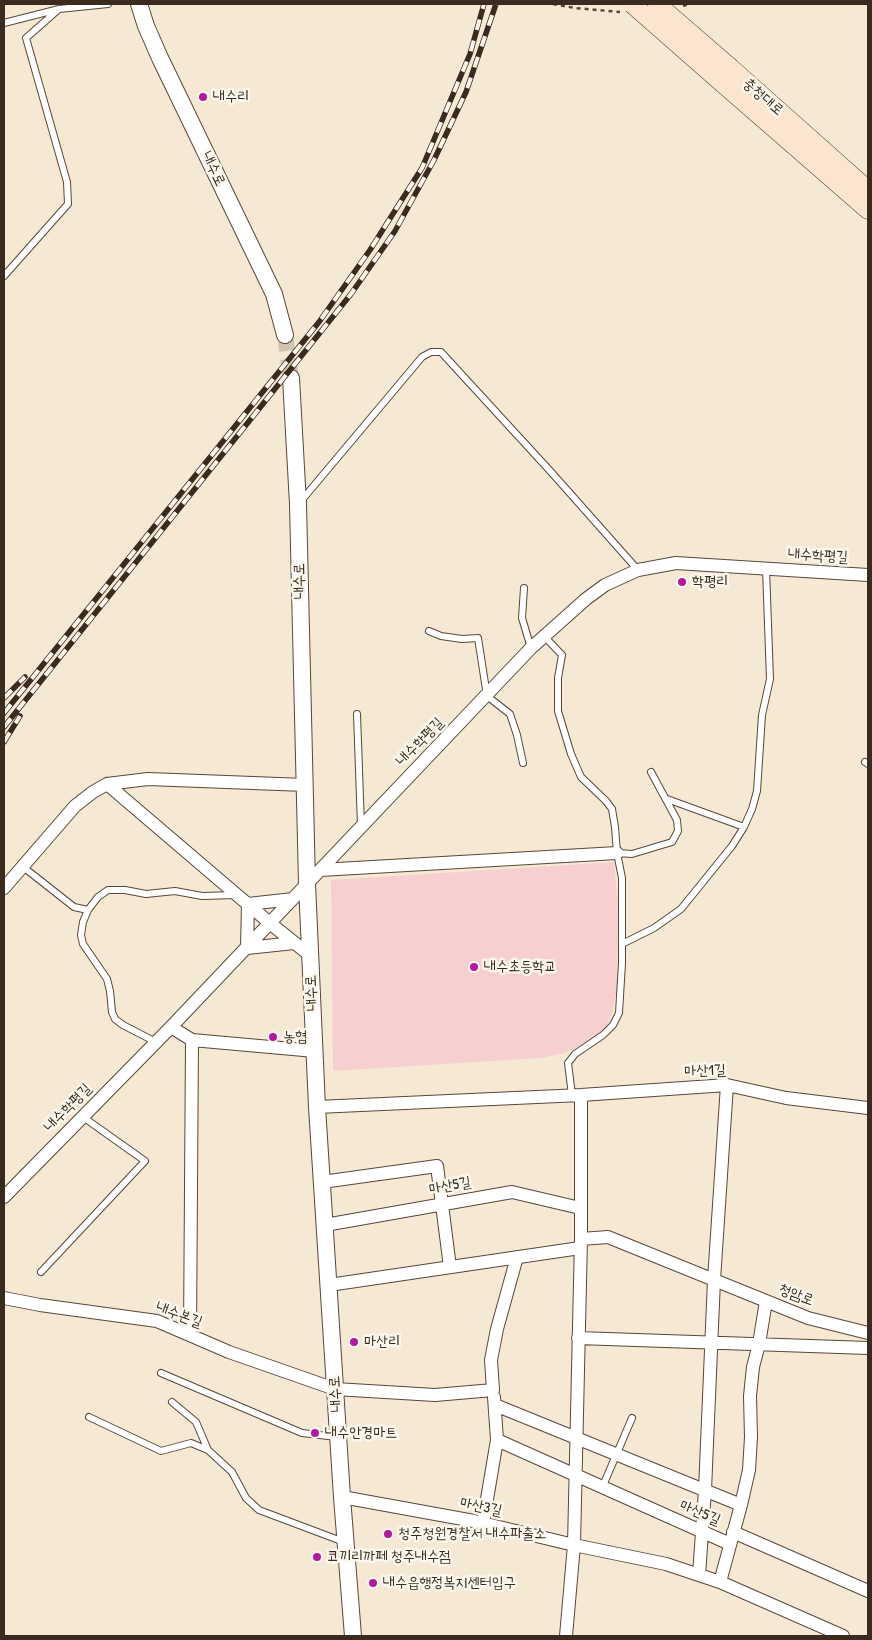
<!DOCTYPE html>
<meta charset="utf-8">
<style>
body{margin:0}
#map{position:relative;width:872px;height:1640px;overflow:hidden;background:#f6e9d4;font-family:"Patrick Hand",sans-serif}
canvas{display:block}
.frame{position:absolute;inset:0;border:5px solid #3b2a1e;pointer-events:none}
</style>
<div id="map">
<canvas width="872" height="1640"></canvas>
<div class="frame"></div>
</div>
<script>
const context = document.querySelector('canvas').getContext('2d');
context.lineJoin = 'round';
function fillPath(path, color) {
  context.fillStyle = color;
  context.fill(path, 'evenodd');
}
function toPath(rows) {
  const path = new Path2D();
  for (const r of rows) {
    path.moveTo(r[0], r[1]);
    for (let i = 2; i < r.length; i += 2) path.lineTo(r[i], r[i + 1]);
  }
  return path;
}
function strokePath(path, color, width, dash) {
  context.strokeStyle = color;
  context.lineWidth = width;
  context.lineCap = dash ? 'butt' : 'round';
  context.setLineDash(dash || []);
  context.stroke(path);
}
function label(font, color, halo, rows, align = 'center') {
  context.font = font + ' "Patrick Hand","Poor Story",sans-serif';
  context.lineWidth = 5;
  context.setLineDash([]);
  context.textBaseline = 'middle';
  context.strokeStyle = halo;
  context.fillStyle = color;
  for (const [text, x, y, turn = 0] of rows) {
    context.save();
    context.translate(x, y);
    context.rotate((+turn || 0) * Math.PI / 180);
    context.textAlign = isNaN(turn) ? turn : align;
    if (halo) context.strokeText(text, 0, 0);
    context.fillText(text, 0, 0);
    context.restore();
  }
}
fillPath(toPath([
 [614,862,618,904,617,989,612,1014,606,1028,597,1037,565,1053,540,1058,333,1071,331,880]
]), '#f7cfd1');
strokePath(toPath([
 [285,335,291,378]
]), '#d1c3b0', 16, [16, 8]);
const service = toPath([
 [4,23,59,9,108,4],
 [4,276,68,204,67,182,26,38,59,9],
 [301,501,422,357,431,352,441,352,552,473,638,570],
 [524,588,522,618,531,648],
 [429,631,441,636,462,639,478,638,487,696,510,714,517,735,523,763],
 [544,636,562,655,558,678,558,711,571,754,581,777,606,801,612,809,615,827,617,853,622,878,622,963,619,1013,613,1025,603,1035,575,1054,568,1063,572,1095],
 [357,714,361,826],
 [865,762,868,764],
 [667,799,744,827],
 [617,853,632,854,672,842,678,831,677,820,651,772],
 [22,866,74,907,88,910],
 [622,944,654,928,681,909,732,846,744,827,752,809,757,791,762,715,770,679,766,569],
 [156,1042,123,1025,115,1019,112,1012,110,991,107,979,83,944,81,935,83,922,88,910,98,897,108,890,125,890,146,894,175,891,202,896,236,895],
 [41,1272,145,1161,83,1117],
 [161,1373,302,1433,337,1437],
 [172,1402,196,1422,208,1450],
 [89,1417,161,1451,191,1443,208,1450,232,1472,246,1498,259,1510,344,1542],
 [602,1488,632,1418]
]);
const minor = toPath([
 [107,784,148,779,305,785],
 [320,870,617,853],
 [4,888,75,806,93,792,107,784,271,924,311,956],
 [293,899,248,904,247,948,294,943],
 [171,1027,192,1040,315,1051],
 [317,1107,581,1095,727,1085,786,1098,868,1108],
 [322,1182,437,1166,450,1267],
 [4,1197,171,1027,531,648,586,599,605,585,638,570,676,563,868,575],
 [325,1225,512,1192,580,1208],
 [581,1239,608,1237,808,1318,868,1333],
 [329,1285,580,1248],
 [4,1298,40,1305,157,1321,229,1352,335,1389,435,1395,493,1390,491,1360,497,1329,517,1257],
 [190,1335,192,1040],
 [578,1338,868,1348],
 [495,1405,741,1505],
 [497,1440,730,1544],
 [342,1497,474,1521,574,1545,666,1564,720,1582,843,1636],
 [483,1523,497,1440,494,1397],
 [733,1532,868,1591],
 [699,1575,705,1490,714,1280,727,1085],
 [720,1582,741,1505,749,1470,751,1437,750,1396,753,1367,759,1344,766,1301],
 [566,1636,574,1545,581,1239,581,1095]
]);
const tertiary = toPath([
 [139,4,146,26,160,58,274,294,285,335],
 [291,378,298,504,307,884,317,1107,342,1497,353,1636]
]);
const secondary = toPath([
 [731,68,868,190],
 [722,83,868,210]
]);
strokePath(service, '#574739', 8);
strokePath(minor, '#574739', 14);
strokePath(tertiary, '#574739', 18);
strokePath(secondary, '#574739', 19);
strokePath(toPath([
 [553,4,575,8,620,12],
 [683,6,690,4]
]), '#574739', 2.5, [4, 4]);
strokePath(service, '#fff', 6);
strokePath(minor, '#fff', 12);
strokePath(tertiary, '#fff', 16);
strokePath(secondary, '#fce5cf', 18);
const rail = toPath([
 [4,698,25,677],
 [4,713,319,322,370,250,422,168,470,54,484,4],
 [4,727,351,294,395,231,434,160,466,92,496,4],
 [4,742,20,716]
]);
strokePath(rail, '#3b2a1e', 5.5);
strokePath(rail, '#fbf7ec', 4, [11]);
const secondaryBridge = toPath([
 [632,4,722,83],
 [657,4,731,68]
]);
strokePath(secondaryBridge, '#574739', 19, []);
strokePath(secondaryBridge, '#fce5cf', 18);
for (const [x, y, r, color] of [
 [203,97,5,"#b5179e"],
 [682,582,5,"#b5179e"],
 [474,967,5,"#b5179e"],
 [273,1037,5,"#b5179e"],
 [354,1342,5,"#b5179e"],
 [315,1433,5,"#b5179e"],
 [388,1534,5,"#b5179e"],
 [317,1557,5,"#b5179e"],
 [373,1583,5,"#b5179e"]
]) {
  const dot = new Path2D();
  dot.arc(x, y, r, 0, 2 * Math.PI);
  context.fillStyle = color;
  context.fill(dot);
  strokePath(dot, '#fbf7ec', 2);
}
label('15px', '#3b2a1e', '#fbf7ec', [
 ["내수리",213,97],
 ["학평리",692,582],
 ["내수초등학교",484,967],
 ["농협",283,1037],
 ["마산리",364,1342],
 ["내수안경마트",325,1433],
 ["청주청원경찰서 내수파출소",398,1534],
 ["코끼리까페 청주내수점",327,1557],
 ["내수읍행정복지센터입구",383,1583]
], 'left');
label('15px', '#3b2a1e', '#fbf7ec', [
 ["충청대로",763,97,41],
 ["내수로",213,169,64],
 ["내수학평길",818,556,3],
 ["내수로",300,581,-91],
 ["내수학평길",420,742,-46],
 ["내수로",312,993,-93],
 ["마산1길",705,1071,-2],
 ["내수학평길",68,1108,-46],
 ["마산5길",450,1186,-10],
 ["청암로",796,1295,21],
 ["내수본길",179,1315,20],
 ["내수로",336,1394,-94],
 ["마산3길",481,1507,12],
 ["마산5길",700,1513,23]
]);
</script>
